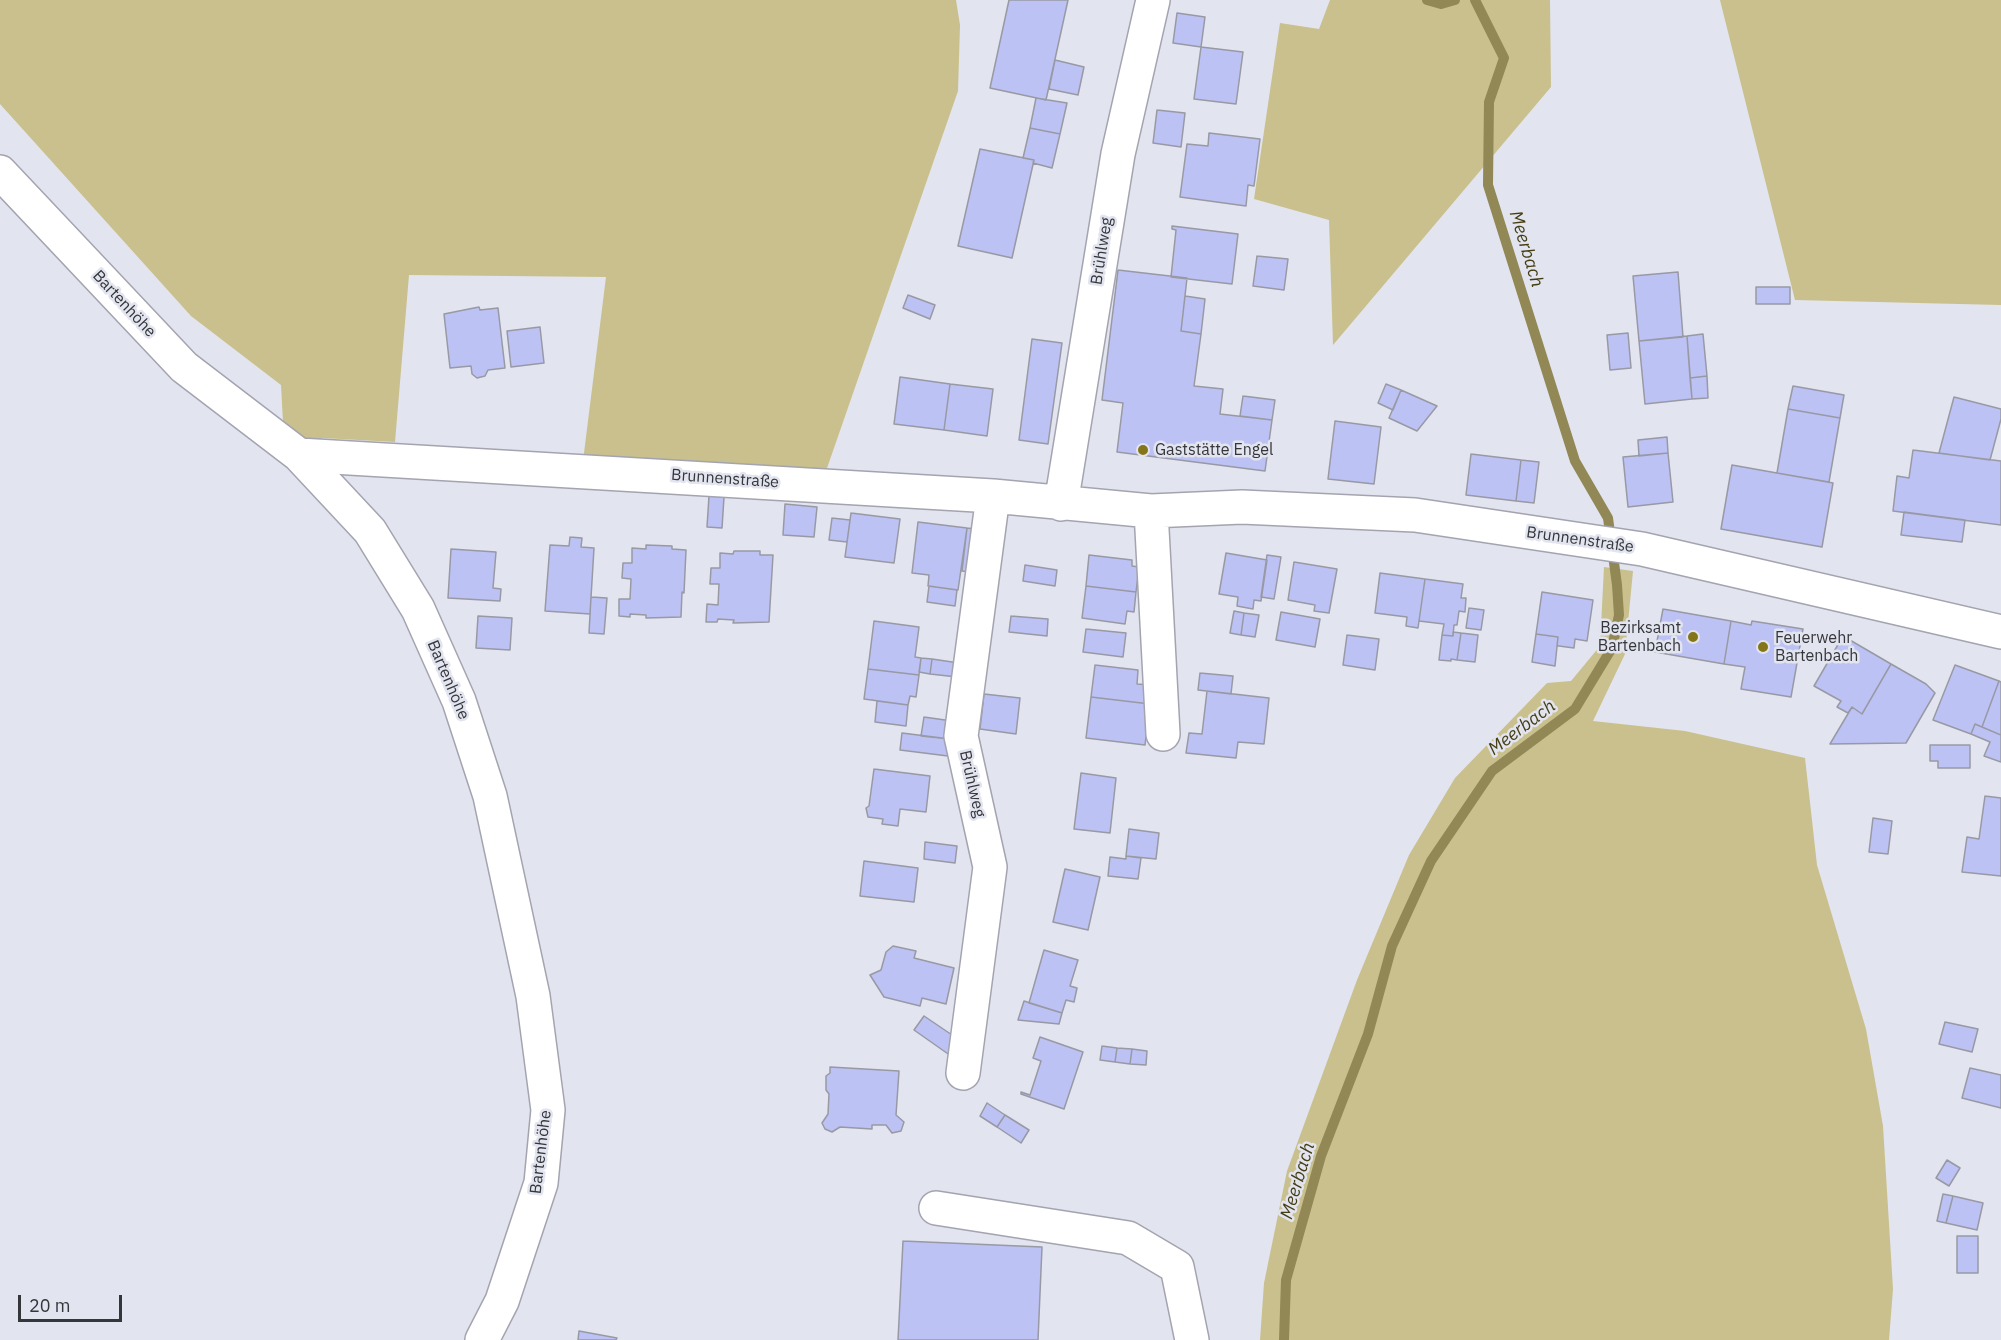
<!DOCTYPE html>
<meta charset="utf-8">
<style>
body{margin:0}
#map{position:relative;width:2001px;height:1340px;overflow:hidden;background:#e2e4ef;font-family:"IBM Plex Sans",sans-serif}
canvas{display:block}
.scale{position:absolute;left:18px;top:1295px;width:104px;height:27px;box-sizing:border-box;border:3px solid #35363a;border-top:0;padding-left:8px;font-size:18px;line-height:21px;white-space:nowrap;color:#35363a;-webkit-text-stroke:4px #e2e4ef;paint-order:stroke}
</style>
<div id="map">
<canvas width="2001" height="1340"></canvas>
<div class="scale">20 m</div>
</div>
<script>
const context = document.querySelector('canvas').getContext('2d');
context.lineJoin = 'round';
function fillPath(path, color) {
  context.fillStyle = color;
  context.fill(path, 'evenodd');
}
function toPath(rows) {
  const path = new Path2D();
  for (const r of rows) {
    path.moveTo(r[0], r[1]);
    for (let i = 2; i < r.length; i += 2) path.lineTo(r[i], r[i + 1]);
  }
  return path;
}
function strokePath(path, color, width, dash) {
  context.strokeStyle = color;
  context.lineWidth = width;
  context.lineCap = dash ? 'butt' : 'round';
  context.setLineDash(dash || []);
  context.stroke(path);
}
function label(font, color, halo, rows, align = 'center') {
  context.font = font + ' "IBM Plex Sans",sans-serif';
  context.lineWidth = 5;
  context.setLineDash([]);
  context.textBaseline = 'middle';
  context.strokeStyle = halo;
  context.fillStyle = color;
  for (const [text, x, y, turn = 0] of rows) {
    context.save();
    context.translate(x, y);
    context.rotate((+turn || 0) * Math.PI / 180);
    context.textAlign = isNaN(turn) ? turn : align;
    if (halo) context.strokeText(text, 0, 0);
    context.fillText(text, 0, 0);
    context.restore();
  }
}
fillPath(toPath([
 [0,0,956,0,960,25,958,91,826,471,583,461,606,277,409,275,395,442,322,438,314,445,283,422,281,385,191,316,0,104],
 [1330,0,1550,0,1551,87,1333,345,1329,220,1254,199,1280,23,1319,29],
 [1720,0,2001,0,2001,305,1795,300],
 [1604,567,1633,571,1625,654,1593,721,1685,731,1805,758,1817,865,1866,1029,1883,1126,1893,1289,1889,1340,1260,1340,1264,1283,1287,1171,1357,980,1409,855,1455,778,1547,683,1571,681,1600,646]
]), '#c9c08d');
strokePath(toPath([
 [1427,0,1441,4,1455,0],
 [1284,1340,1286,1280,1321,1156,1368,1034,1392,946,1431,861,1492,771,1575,709,1612,648,1619,615,1617,585,1608,518,1575,461,1488,185,1489,102,1504,58,1475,0]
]), '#918855', 10);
const building = toPath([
 [1009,0,1068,0,1046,100,990,88,1009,0],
 [1177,13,1205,17,1201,47,1173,43,1177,13],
 [1201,47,1243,52,1236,104,1194,99,1201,47],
 [1055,60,1084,67,1078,95,1049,89,1055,60],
 [1036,98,1067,103,1060,134,1030,128,1036,98],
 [1157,110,1185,113,1181,147,1153,143,1157,110],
 [1030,128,1060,134,1052,168,1033,163,1034,160,1023,158,1030,128],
 [1209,133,1260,139,1254,186,1248,185,1246,206,1180,197,1187,144,1208,146,1209,133],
 [980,149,1034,160,1012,258,958,246,980,149],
 [1172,226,1238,234,1232,284,1171,277,1176,230,1172,229,1172,226],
 [1257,256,1288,259,1284,290,1253,286,1257,256],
 [1118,270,1187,278,1181,331,1201,334,1194,386,1223,389,1220,414,1272,420,1265,471,1117,452,1123,403,1102,400,1118,270],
 [1678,272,1683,337,1639,341,1633,276,1678,272],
 [1756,287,1790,287,1790,304,1756,304,1756,287],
 [908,295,935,305,930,319,903,308,908,295],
 [1185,296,1205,299,1201,334,1181,331,1185,296],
 [479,307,480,310,498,308,505,368,488,370,485,376,477,378,472,374,471,366,450,368,444,314,479,307],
 [540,327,544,363,511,367,507,331,540,327],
 [1628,333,1631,368,1610,370,1607,335,1628,333],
 [1703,334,1707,376,1690,378,1687,336,1703,334],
 [1687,336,1692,399,1645,404,1639,341,1687,336],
 [1032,339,1062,343,1048,444,1019,440,1032,339],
 [1707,376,1708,398,1692,399,1690,378,1707,376],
 [900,377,950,384,944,430,894,424,900,377],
 [950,384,993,389,987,436,944,430,950,384],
 [1386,384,1401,390,1393,410,1378,403,1386,384],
 [1793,386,1844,395,1840,418,1788,409,1793,386],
 [1401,390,1437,406,1417,431,1389,418,1401,390],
 [1243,396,1275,400,1272,420,1240,416,1243,396],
 [1954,397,2001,409,2001,419,1990,460,1939,453,1954,397],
 [1788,409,1840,418,1829,482,1777,473,1788,409],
 [1335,421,1381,427,1374,484,1328,479,1335,421],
 [1667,437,1668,453,1639,456,1638,440,1667,437],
 [1913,450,2001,461,2001,525,1893,511,1897,476,1909,478,1913,450],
 [1668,453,1673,502,1628,507,1623,457,1668,453],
 [1471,454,1521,460,1516,501,1466,495,1471,454],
 [1521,460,1539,462,1534,503,1516,501,1521,460],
 [1732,465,1833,483,1822,547,1721,529,1732,465],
 [709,496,724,497,722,528,707,527,709,496],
 [785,504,817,507,814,537,783,535,785,504],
 [1904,512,1965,520,1962,542,1901,535,1904,512],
 [851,513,900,519,894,563,845,557,851,513],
 [832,518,850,520,847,542,829,540,832,518],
 [918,522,967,528,958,590,928,586,929,575,912,573,918,522],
 [967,528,984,530,979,573,962,571,967,528],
 [570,537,582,538,581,547,594,548,590,614,545,611,550,545,569,546,570,537],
 [646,545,672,546,672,549,686,550,684,593,682,592,681,617,646,618,646,615,630,614,630,617,619,616,619,599,630,599,631,579,622,578,623,563,632,563,632,548,646,549,646,545],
 [451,549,496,552,493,588,501,589,500,601,448,598,451,549],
 [734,551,760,551,760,555,773,555,769,622,733,623,734,620,718,619,717,622,706,622,707,604,718,605,719,584,710,584,711,568,720,568,720,553,733,554,734,551],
 [1226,553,1267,560,1261,601,1254,600,1253,609,1237,606,1238,597,1219,594,1226,553],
 [1089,555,1132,560,1132,566,1139,567,1136,592,1086,586,1089,555],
 [1267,555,1281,557,1274,599,1261,597,1267,555],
 [1294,562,1337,569,1329,613,1314,611,1315,605,1288,600,1294,562],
 [1025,565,1057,570,1055,586,1023,581,1025,565],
 [1380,573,1425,579,1418,628,1406,626,1407,617,1375,613,1380,573],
 [1425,579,1463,584,1461,598,1466,598,1465,612,1459,611,1457,625,1454,625,1453,636,1442,635,1444,624,1419,621,1425,579],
 [929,586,957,590,955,606,927,602,929,586],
 [1086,586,1136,592,1134,612,1127,611,1125,624,1082,618,1086,586],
 [1542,592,1593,600,1587,641,1575,639,1574,648,1559,646,1557,646,1558,637,1536,634,1542,592],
 [591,597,607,598,604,634,589,633,591,597],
 [1469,608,1484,610,1481,630,1466,628,1469,608],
 [1663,609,1731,621,1724,664,1655,652,1663,609],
 [1234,611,1244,613,1241,635,1230,633,1234,611],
 [1281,612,1320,619,1315,647,1276,640,1281,612],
 [1244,613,1259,615,1255,637,1241,635,1244,613],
 [478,616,512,618,510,650,476,648,478,616],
 [1011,616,1048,619,1047,636,1009,632,1011,616],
 [874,621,919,627,915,657,921,658,919,675,868,669,874,621],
 [1731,621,1751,625,1752,621,1803,629,1791,697,1741,689,1745,667,1724,664,1731,621],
 [1086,629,1126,633,1123,657,1083,652,1086,629],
 [1453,632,1461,633,1457,660,1451,659,1451,661,1439,660,1442,635,1453,636,1453,632],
 [1461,633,1478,635,1475,662,1457,660,1461,633],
 [1536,634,1558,637,1555,666,1532,662,1536,634],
 [1347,635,1379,639,1375,670,1343,665,1347,635],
 [1843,636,1891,664,1862,714,1852,707,1848,713,1837,707,1841,701,1814,686,1843,636],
 [921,658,932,659,930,674,919,672,921,658],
 [932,659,959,663,957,677,930,674,932,659],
 [1891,664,1926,684,1935,693,1906,743,1830,744,1852,707,1862,714,1891,664],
 [1095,665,1138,670,1137,684,1153,685,1150,704,1091,697,1095,665],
 [1955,665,1999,681,1982,727,1975,724,1971,734,1933,720,1955,665],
 [868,669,919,675,916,697,910,696,908,705,864,699,868,669],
 [1200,673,1233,676,1231,694,1198,690,1200,673],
 [1999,681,2001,682,2001,735,1982,727,1999,681],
 [1207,691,1269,698,1264,744,1238,742,1236,758,1186,753,1189,733,1202,734,1207,691],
 [984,694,1020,698,1016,734,980,729,984,694],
 [1091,697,1150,704,1145,745,1086,738,1091,697],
 [877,701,908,705,906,726,875,722,877,701],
 [924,717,952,721,950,739,921,736,924,717],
 [1975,724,2001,735,2001,762,1984,756,1990,742,1971,734,1975,724],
 [902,733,950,739,948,756,900,750,902,733],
 [1930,745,1970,745,1970,768,1938,768,1938,761,1930,761,1930,745],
 [874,769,930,776,926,812,900,809,898,826,882,824,883,819,868,817,866,808,869,806,874,769],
 [1081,773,1116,778,1110,833,1074,829,1081,773],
 [1985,796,2001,798,2001,876,1962,872,1967,837,1979,839,1985,796],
 [1873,818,1892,821,1888,854,1869,852,1873,818],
 [1129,829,1159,833,1156,859,1126,856,1129,829],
 [925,842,957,846,955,863,924,859,925,842],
 [1126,856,1141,858,1138,879,1108,876,1110,857,1126,859,1126,856],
 [864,861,918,868,914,902,860,896,864,861],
 [1065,869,1100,877,1088,930,1053,922,1065,869],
 [893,946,916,951,914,958,954,968,946,1004,922,998,920,1006,884,997,870,975,881,970,886,952,893,946],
 [1044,950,1078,960,1070,986,1077,988,1074,1002,1066,1000,1062,1013,1029,1003,1044,950],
 [1024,1001,1062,1013,1059,1024,1018,1020,1024,1001],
 [924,1016,961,1041,951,1056,914,1030,924,1016],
 [1945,1022,1978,1029,1972,1052,1939,1044,1945,1022],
 [1040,1037,1083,1052,1064,1109,1021,1094,1021,1092,1030,1095,1041,1061,1033,1058,1040,1037],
 [1102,1046,1117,1048,1115,1062,1100,1060,1102,1046],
 [1117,1048,1132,1049,1130,1064,1115,1062,1117,1048],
 [1132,1049,1147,1051,1146,1065,1130,1064,1132,1049],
 [830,1067,899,1071,896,1115,904,1122,901,1131,892,1133,886,1125,872,1125,872,1129,840,1127,832,1132,825,1129,822,1123,828,1114,829,1094,826,1090,826,1076,830,1073,830,1067],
 [1970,1068,2001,1075,2001,1108,1962,1098,1970,1068],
 [987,1103,1005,1115,997,1127,980,1116,987,1103],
 [1005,1115,1029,1130,1021,1143,997,1127,1005,1115],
 [1947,1160,1960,1168,1949,1186,1936,1178,1947,1160],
 [1943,1194,1953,1196,1946,1223,1937,1221,1943,1194],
 [1953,1196,1983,1203,1977,1230,1946,1223,1953,1196],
 [1957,1236,1978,1236,1978,1273,1957,1273,1957,1236],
 [903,1241,1042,1247,1038,1340,898,1340,903,1241],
 [579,1331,617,1338,616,1340,578,1340,579,1331]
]);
fillPath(building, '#bdc2f4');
strokePath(building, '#9899a4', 1.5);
const minor = toPath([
 [0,172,184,367,299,455,370,531,418,609,459,701,490,796,533,996,548,1110,541,1183,502,1301,482,1340],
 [299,455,993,496,1151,511,1242,507,1415,515,1642,549,2001,632],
 [1061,504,1118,154,1153,0],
 [1151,511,1163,734],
 [963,1073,990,867,961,736,993,496],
 [936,1208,1128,1238,1177,1267,1192,1340]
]);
strokePath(minor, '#a3a4af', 36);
strokePath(minor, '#fff', 33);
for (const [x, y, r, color] of [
 [1143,450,6,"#847519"],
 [1693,637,6,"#847519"],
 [1763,647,6,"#847519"]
]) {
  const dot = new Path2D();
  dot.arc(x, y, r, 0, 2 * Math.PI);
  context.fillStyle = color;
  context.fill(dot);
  strokePath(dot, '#e2e4ef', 2);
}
label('16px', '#35363a', '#e2e4ef', [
 ["Brühlweg",1102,251,-81],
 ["Bartenhöhe",124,304,47],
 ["Brunnenstraße",725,479,4],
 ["Brunnenstraße",1580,540,8],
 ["Bartenhöhe",448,680,67],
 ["Brühlweg",972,784,77],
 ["Bartenhöhe",541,1152,-83]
]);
label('16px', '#35363a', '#e2e4ef', [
 ["Gaststätte Engel",1155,450],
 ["Bezirksamt",1681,628,"right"],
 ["Bartenbach",1681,646,"right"],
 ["Feuerwehr",1775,638],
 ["Bartenbach",1775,656]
], 'left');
label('italic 18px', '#453e14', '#e2e4ef', [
 ["Meerbach",1526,249,73],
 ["Meerbach",1522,728,-37],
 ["Meerbach",1298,1181,-73]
]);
</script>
